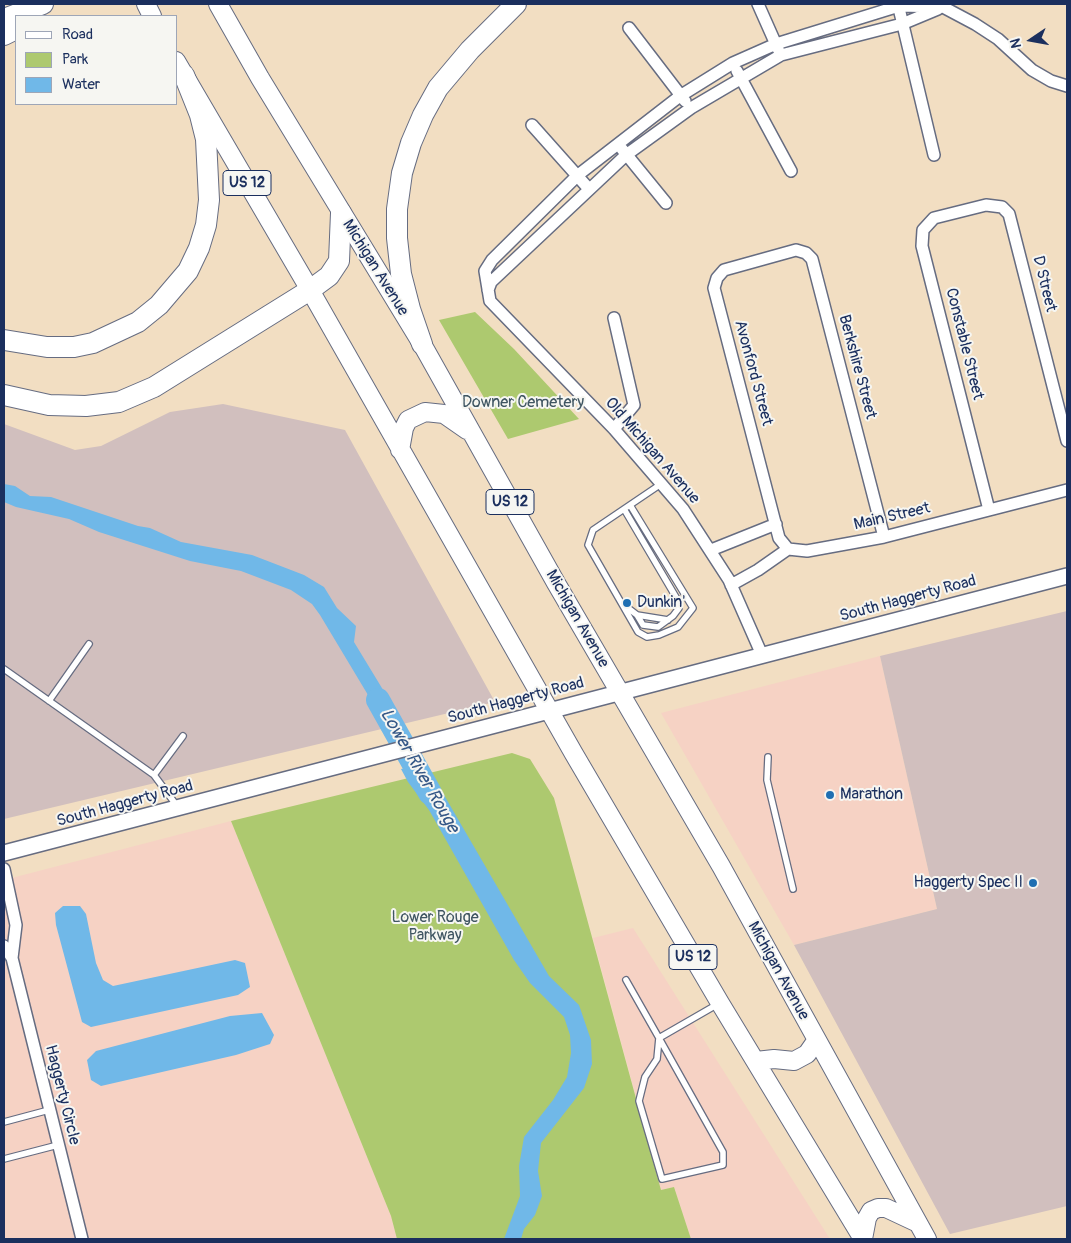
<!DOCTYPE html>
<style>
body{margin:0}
#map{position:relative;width:1071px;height:1243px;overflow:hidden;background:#f2dec2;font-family:Pangolin,sans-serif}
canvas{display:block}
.frame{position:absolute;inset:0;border:5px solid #1b2f5e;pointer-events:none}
.legend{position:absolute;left:15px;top:15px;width:162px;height:90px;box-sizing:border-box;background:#f6f6f2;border:1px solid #9ea6b7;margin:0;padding:6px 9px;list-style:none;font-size:15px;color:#1b2f5e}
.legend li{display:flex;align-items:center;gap:10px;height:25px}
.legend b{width:25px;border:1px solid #9ea6b7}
.north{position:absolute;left:1006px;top:15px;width:50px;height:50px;-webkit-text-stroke:4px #f6f6f2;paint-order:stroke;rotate:258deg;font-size:14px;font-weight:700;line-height:20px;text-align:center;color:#1b2f5e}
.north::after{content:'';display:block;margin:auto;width:18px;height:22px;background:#1b2f5e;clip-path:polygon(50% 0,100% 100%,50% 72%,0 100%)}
</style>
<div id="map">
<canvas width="1071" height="1243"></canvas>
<div class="frame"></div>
<ul class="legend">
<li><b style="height:6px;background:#fff"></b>Road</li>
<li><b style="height:14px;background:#adc96f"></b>Park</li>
<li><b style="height:14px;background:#70b8e8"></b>Water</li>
</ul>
<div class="north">N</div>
</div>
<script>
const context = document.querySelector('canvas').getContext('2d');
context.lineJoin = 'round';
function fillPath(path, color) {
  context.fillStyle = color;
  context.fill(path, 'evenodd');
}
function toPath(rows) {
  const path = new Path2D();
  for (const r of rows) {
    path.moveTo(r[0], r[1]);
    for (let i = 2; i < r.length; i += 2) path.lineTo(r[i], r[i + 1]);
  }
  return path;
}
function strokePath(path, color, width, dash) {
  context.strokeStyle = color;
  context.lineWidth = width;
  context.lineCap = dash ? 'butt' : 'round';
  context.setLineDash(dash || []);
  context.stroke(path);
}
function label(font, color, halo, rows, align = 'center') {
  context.font = font + ' Pangolin,sans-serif';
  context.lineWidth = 4;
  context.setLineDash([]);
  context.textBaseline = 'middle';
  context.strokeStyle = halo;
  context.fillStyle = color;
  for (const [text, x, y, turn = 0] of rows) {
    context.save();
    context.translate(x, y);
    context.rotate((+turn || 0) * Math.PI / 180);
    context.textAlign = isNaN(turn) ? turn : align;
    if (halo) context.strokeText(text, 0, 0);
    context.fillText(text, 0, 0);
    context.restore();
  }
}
fillPath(toPath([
 [880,656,937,909,794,945,661,713],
 [231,821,391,1216,397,1239,4,1239,4,880],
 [633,928,830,1239,691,1239,674,1187,661,1190,593,938]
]), '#f6d2c4');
fillPath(toPath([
 [223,404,345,430,495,702,4,819,4,424,75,450,101,446,170,412],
 [1067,611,1067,1206,950,1234,794,945,937,909,880,656]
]), '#d1bfbe');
fillPath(toPath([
 [475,312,514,349,579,419,508,439,439,320],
 [512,753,530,759,554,798,661,1190,674,1187,691,1239,397,1239,391,1216,231,821]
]), '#adc96f');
fillPath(toPath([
 [4,484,15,486,30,496,51,497,138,526,150,528,181,542,252,555,304,575,324,587,337,608,356,626,354,642,405,726,382,731,368,695,320,615,312,604,291,590,241,571,190,561,99,532,69,519,16,507,4,502],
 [426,764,549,976,579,1005,591,1040,592,1064,584,1088,541,1143,538,1171,542,1196,535,1215,524,1229,521,1239,504,1239,520,1196,519,1166,524,1137,553,1100,567,1077,571,1053,570,1035,564,1017,530,983,514,960,429,810,408,782,401,769],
 [63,906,80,906,86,914,96,963,103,980,113,986,235,960,245,963,250,987,238,995,91,1027,82,1022,56,925,55,913],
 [262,1013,274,1035,270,1044,236,1055,101,1086,91,1080,87,1060,96,1051,230,1016]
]), '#70b8e8');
strokePath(toPath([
 [378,700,430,793]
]), '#70b8e8', 24);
const service = toPath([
 [630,505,693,608,678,627,659,635,647,637,638,632,588,545,593,530,661,484],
 [624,509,677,599,679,608,673,616,658,627,643,625,637,615],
 [624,605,637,615,668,620],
 [4,669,154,775,177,806],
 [49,701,89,644],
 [768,757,767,780,793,889],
 [154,775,183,736],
 [626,980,659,1038,723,1152,723,1165,662,1179,639,1101,645,1077,657,1059,659,1038],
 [659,1038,718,1004],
 [4,1122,49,1110],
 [4,1159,58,1145]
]);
const minor = toPath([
 [758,4,778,49],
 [898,4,934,155],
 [629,28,685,101],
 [737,71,791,171],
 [532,125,589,189],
 [622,149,666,203],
 [488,290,491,282,626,155,691,108,781,55,902,24,938,9],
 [614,429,634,405,614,318],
 [989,510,922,246,923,230,934,218,986,205,1002,207,1009,214,1067,441],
 [788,549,779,538,714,288,717,278,724,270,796,250,806,253,812,259,884,537],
 [711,550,776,524],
 [731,585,758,570,788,549,807,551,884,537,1067,490],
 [762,655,729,580,683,509,614,429,490,301,485,271,492,260,578,175,680,96,733,63,776,44,899,6,943,7,975,24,998,39,1032,70,1051,81,1067,86],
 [4,869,16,925,12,958,4,946],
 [12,958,82,1239]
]);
const secondary = toPath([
 [4,853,1067,576]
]);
const primary = toPath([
 [146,4,152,16],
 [218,4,260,78,422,344,556,583,721,866,927,1239],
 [176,61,310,290,574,754,720,1003,863,1239],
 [400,450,404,428,408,420,425,412,444,414,467,430],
 [756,1061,774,1059,794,1061,807,1054,816,1041],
 [863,1239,867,1218,871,1211,878,1208,886,1208,918,1223]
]);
const motorway = toPath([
 [4,19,43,4],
 [4,35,16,29],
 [4,340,47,347,74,347,93,343,138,322,159,305,188,271,199,248,206,225,209,200,206,139,200,115,184,75],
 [422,344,410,309,401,274,397,238,397,209,402,173,411,143,423,115,438,88,470,50,516,4],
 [4,395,49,405,86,406,119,402,154,387,310,290,329,276,339,261,341,213]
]);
strokePath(service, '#666c81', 8);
strokePath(minor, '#666c81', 14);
strokePath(secondary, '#666c81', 18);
strokePath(primary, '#666c81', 20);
strokePath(motorway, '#666c81', 22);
strokePath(service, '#fff', 5.5);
strokePath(minor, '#fff', 11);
strokePath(secondary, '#fff', 15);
strokePath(primary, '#fff', 18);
strokePath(motorway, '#fff', 20);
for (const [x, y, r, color] of [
 [627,603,5,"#1f6fb2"],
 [830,795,5,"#1f6fb2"],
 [1033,883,5,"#1f6fb2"]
]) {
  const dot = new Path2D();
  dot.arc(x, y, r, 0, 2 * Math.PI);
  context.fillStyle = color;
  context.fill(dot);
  strokePath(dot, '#f6f6f2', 2);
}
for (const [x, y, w] of [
 [247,183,48],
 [510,502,48],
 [693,957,48]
]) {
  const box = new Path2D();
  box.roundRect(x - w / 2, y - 12.5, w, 25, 4);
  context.fillStyle = '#f6f6f2';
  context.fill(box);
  strokePath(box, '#1b2f5e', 1);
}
label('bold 15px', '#1b2f5e', null, [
 ["US 12",247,183],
 ["US 12",510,502],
 ["US 12",693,957]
]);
label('16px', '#1b2f5e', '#f6f6f2', [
 ["Michigan Avenue",375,268,58],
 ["D Street",1044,284,76],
 ["Constable Street",964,344,76],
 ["Berkshire Street",857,367,75],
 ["Avonford Street",753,373,75],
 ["Old Michigan Avenue",652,451,49],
 ["Main Street",892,517,-13],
 ["South Haggerty Road",908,599,-15],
 ["Michigan Avenue",577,619,60],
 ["South Haggerty Road",516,701,-15],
 ["South Haggerty Road",125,804,-15],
 ["Michigan Avenue",778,971,61],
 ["Haggerty Circle",62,1095,76]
]);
label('16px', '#405662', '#f6f6f2', [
 ["Downer Cemetery",523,403],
 ["Lower Rouge",435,918],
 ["Parkway",435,936]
]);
label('16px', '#1b2f5e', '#f6f6f2', [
 ["Dunkin'",637,603],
 ["Marathon",840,795],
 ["Haggerty Spec II",1023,883,"right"]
], 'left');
label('italic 18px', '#355887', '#f6f6f2', [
 ["Lower River Rouge",419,771,60]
]);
</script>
